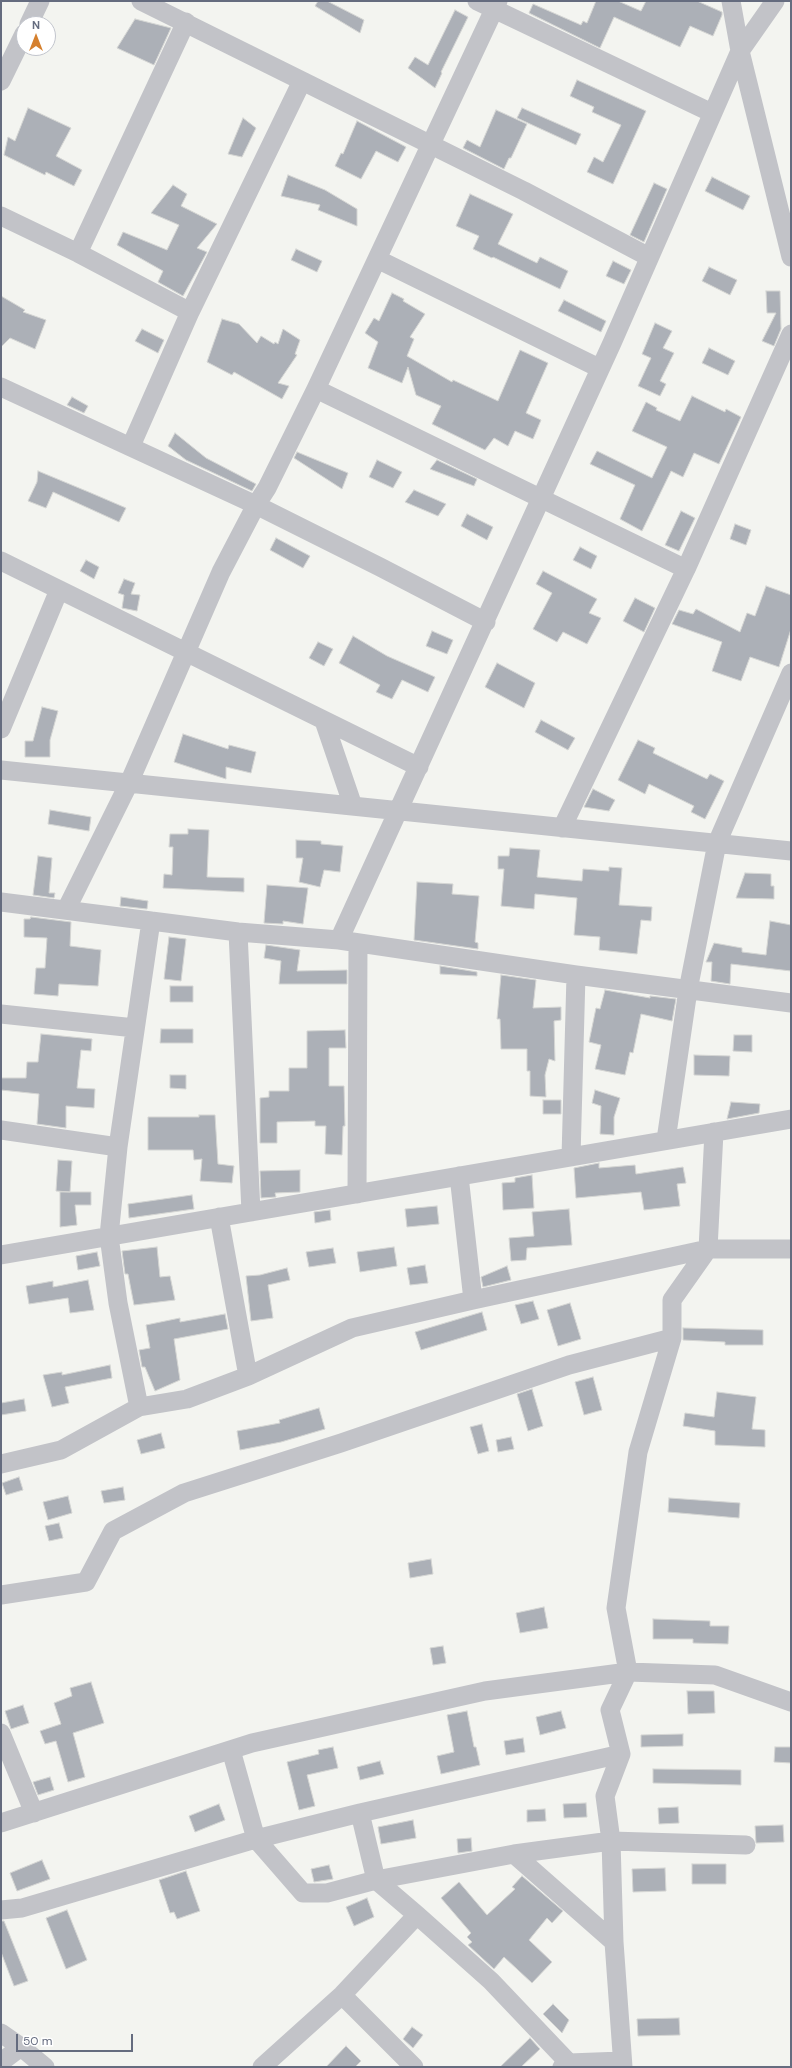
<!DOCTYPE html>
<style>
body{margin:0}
#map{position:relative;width:792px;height:2068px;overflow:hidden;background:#f3f4f0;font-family:"DM Sans",sans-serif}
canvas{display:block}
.frame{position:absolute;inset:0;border:2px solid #656c7f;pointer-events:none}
.north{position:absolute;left:16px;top:16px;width:40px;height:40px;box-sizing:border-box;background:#fff;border:1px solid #c1c4cc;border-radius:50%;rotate:0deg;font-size:11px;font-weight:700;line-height:16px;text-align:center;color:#656c7f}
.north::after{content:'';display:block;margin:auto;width:14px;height:18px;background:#d5802e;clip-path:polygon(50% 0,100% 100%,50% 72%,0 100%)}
.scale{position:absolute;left:16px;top:2034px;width:117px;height:18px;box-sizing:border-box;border:2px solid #656c7f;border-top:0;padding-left:5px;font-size:12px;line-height:14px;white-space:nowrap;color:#656c7f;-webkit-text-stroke:3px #fff;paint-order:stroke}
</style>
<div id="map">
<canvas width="792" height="2068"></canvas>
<div class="frame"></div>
<div class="north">N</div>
<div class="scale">50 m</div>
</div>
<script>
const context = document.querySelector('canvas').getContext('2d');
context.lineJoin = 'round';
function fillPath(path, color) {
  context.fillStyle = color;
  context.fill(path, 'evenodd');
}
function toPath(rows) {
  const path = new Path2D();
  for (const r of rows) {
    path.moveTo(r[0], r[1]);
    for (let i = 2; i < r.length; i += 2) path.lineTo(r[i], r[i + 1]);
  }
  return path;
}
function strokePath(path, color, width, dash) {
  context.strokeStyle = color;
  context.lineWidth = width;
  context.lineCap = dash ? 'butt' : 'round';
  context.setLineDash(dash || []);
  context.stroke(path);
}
const building = toPath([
 [318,1,327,1,364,20,360,33,315,6,318,1],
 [596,1,618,1,641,11,646,1,697,1,722,12,722,15,713,36,690,26,680,47,614,17,600,48,529,13,533,4,581,25,583,21,587,23,596,1],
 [455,10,468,17,441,72,442,73,435,88,408,68,415,57,428,65,455,10],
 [135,19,171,28,154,65,117,48,135,19],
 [577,80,646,111,613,184,587,172,594,157,603,162,621,125,592,112,594,107,570,96,577,80],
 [28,108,71,128,56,156,82,170,74,186,46,172,45,175,4,155,8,137,15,141,28,108],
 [522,108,581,134,576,145,517,118,522,108],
 [496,110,527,124,511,158,509,158,504,169,463,148,467,140,480,147,496,110],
 [243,118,256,128,242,157,228,154,243,118],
 [357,121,406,147,398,162,376,151,361,179,335,166,341,153,343,154,357,121],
 [288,175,325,190,357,209,357,226,318,210,320,205,281,196,288,175],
 [712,177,750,196,743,210,705,191,712,177],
 [654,183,667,189,644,242,630,235,654,183],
 [173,185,187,194,181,206,217,224,197,248,207,252,183,296,158,282,163,271,117,245,123,232,167,250,179,225,151,213,173,185],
 [470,194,513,214,498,244,537,263,540,257,568,271,560,289,493,257,492,258,473,249,479,236,456,226,470,194],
 [296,249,322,261,317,272,291,260,296,249],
 [613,261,631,270,624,284,606,276,613,261],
 [709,267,737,280,730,295,702,281,709,267],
 [766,291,780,291,781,329,774,346,762,341,776,313,767,313,766,291],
 [392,293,404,299,403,301,425,314,410,337,414,339,407,356,452,382,453,380,498,401,520,350,548,363,526,413,541,420,533,439,515,431,508,446,494,438,485,450,432,424,441,406,416,395,408,367,402,383,368,368,378,342,365,333,374,318,379,321,392,293],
 [1,296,25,310,23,312,46,320,35,349,10,338,1,347,1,296],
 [564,300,606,321,601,332,558,311,564,300],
 [222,319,239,324,257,343,261,336,274,344,275,342,278,344,283,329,300,340,295,354,297,355,278,383,289,386,282,399,234,372,232,375,207,362,222,319],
 [655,323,672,331,663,348,674,353,660,381,666,384,660,396,638,386,651,358,642,354,655,323],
 [142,329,164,340,158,353,135,341,142,329],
 [709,348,735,361,728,375,702,363,709,348],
 [692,396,725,412,726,409,741,417,719,464,694,453,683,477,671,471,642,531,620,519,635,485,590,464,597,451,652,478,667,447,632,431,646,402,657,408,656,410,680,421,692,396],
 [72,397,88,406,84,413,67,405,72,397],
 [175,433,206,458,256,484,252,491,186,460,168,446,175,433],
 [297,452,348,473,342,489,294,458,297,452],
 [377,460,402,472,393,488,369,477,377,460],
 [437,460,477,479,474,486,430,469,437,460],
 [38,471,91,493,126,508,119,522,53,492,46,508,28,501,37,482,38,471],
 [414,490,446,504,438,516,405,502,414,490],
 [681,511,695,518,679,551,665,545,681,511],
 [467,514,493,527,487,540,461,526,467,514],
 [735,524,751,530,746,545,730,539,735,524],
 [276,538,310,556,303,568,270,550,276,538],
 [580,547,597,556,591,569,573,560,580,547],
 [86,560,99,567,94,579,80,571,86,560],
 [543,571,597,599,589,613,601,618,587,644,563,632,557,642,533,629,552,593,536,584,543,571],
 [124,579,135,583,131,594,140,595,137,611,122,608,124,595,118,593,124,579],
 [766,586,791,595,791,629,779,667,750,657,741,681,712,671,722,642,672,624,679,610,693,614,696,609,740,632,747,613,755,616,766,586],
 [635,598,655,608,644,632,623,621,635,598],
 [432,631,453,640,447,654,426,646,432,631],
 [353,636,387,656,435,677,428,692,402,680,392,699,376,692,380,685,339,663,353,636],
 [318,642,333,649,324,666,309,658,318,642],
 [497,663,535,683,524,708,485,687,497,663],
 [42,707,58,711,50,740,50,757,25,757,25,741,33,741,42,707],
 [541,720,575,738,568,750,535,732,541,720],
 [183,734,228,749,229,745,256,752,251,773,226,767,226,779,174,762,183,734],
 [638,740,655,748,653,753,707,779,710,774,724,781,705,819,691,812,694,806,649,784,645,794,618,780,638,740],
 [593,789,615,800,609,811,584,807,593,789],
 [50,810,91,817,89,831,48,824,50,810],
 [188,829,209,830,207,877,244,878,244,892,163,888,164,874,172,875,173,847,169,847,170,834,188,834,188,829],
 [296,840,321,841,321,844,343,846,340,872,324,870,320,887,299,882,303,858,296,858,296,840],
 [510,848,540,850,537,877,582,881,583,869,609,871,609,867,622,868,619,905,652,907,651,921,641,920,637,954,599,950,600,937,574,935,577,898,535,894,534,909,501,906,504,869,498,869,498,856,509,856,510,848],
 [38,856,52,858,49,893,55,893,54,898,33,895,38,856],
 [745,873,771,874,771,886,774,886,774,899,736,898,745,873],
 [417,882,453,884,452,894,479,896,475,942,478,943,478,949,414,940,417,882],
 [267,885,308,888,303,924,283,921,283,924,264,923,267,885],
 [121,897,148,901,147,909,120,906,121,897],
 [31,917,71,922,70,946,101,950,98,986,59,984,58,996,34,994,36,968,45,968,47,938,24,937,24,919,30,919,31,917],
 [770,921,791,925,791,971,731,964,730,984,711,981,712,962,706,962,714,943,742,948,742,952,766,955,770,921],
 [169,937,186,939,181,981,164,979,169,937],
 [266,945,300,950,297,971,347,970,347,984,279,984,281,961,264,958,266,945],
 [440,966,477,972,477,976,440,974,440,966],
 [501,975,536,980,533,1008,561,1007,561,1020,554,1021,555,1061,549,1059,545,1075,546,1097,530,1096,530,1071,527,1071,527,1049,501,1049,500,1019,497,1019,501,975],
 [170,986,193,986,193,1002,170,1002,170,986],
 [605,990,650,998,650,996,676,999,672,1021,641,1014,633,1053,630,1052,625,1075,595,1069,601,1045,589,1042,596,1008,600,1009,605,990],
 [161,1029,193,1029,193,1043,160,1043,161,1029],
 [345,1030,346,1048,329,1048,329,1086,344,1086,345,1126,343,1126,342,1155,325,1154,326,1126,315,1126,315,1121,277,1122,277,1143,260,1143,260,1098,269,1097,269,1091,289,1091,289,1068,307,1068,307,1031,345,1030],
 [41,1034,92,1039,91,1051,81,1050,77,1088,95,1089,94,1108,66,1106,66,1128,37,1124,39,1094,1,1090,1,1078,26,1078,27,1062,38,1062,41,1034],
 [734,1035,752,1035,752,1052,733,1051,734,1035],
 [694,1055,730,1056,729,1076,694,1075,694,1055],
 [170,1075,186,1075,186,1089,170,1088,170,1075],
 [595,1090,620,1098,614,1117,614,1135,600,1134,601,1106,592,1103,595,1090],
 [543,1100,561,1100,561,1114,543,1114,543,1100],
 [731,1102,760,1104,759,1113,727,1119,731,1102],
 [199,1115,215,1115,218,1164,234,1166,232,1183,200,1181,202,1159,194,1160,193,1150,148,1150,148,1117,199,1117,199,1115],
 [58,1160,72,1161,70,1192,56,1191,58,1160],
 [599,1163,599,1168,635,1165,636,1174,683,1167,686,1183,677,1184,680,1206,644,1210,641,1192,576,1198,574,1168,599,1163],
 [300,1170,300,1192,275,1193,276,1197,261,1198,260,1171,300,1170],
 [532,1175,534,1208,503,1210,502,1183,515,1182,515,1178,532,1175],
 [60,1192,91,1192,91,1205,75,1205,77,1225,60,1227,60,1192],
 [192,1195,194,1209,129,1218,128,1204,192,1195],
 [437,1206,439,1224,407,1227,405,1209,437,1206],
 [569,1209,572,1245,527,1248,526,1260,511,1261,509,1238,534,1236,532,1212,569,1209],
 [330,1210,331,1220,315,1223,314,1212,330,1210],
 [157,1247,160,1277,170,1276,175,1300,134,1305,128,1274,125,1274,122,1251,157,1247],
 [394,1247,397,1266,360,1272,357,1252,394,1247],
 [333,1248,336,1263,309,1267,306,1252,333,1248],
 [97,1252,100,1266,78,1270,76,1256,97,1252],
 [425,1265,428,1283,410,1285,407,1268,425,1265],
 [507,1266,511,1280,483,1287,481,1277,507,1266],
 [287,1268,290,1280,268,1285,273,1318,251,1321,246,1276,260,1275,287,1268],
 [88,1280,94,1310,70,1313,68,1298,29,1304,26,1286,53,1281,53,1287,88,1280],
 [533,1301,539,1319,521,1324,515,1305,533,1301],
 [570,1303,581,1339,558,1346,547,1310,570,1303],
 [482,1312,487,1330,421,1350,415,1332,482,1312],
 [225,1314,228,1329,174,1339,180,1380,155,1391,145,1367,142,1367,139,1350,150,1348,146,1325,180,1318,180,1322,225,1314],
 [683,1328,763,1330,763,1345,725,1345,725,1342,683,1340,683,1328],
 [110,1365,112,1378,65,1387,69,1403,52,1407,43,1375,62,1372,62,1375,110,1365],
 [593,1377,602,1410,584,1415,575,1382,593,1377],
 [532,1389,543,1426,528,1431,517,1394,532,1389],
 [717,1392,756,1397,752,1429,765,1430,765,1447,715,1445,715,1431,683,1426,685,1413,714,1417,717,1392],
 [24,1399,26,1411,1,1415,1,1403,24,1399],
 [319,1408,325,1429,281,1442,240,1450,237,1431,280,1423,279,1420,319,1408],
 [482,1424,489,1451,478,1454,470,1427,482,1424],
 [161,1433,165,1448,141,1454,137,1440,161,1433],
 [511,1437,514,1449,498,1452,496,1440,511,1437],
 [19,1477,23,1490,6,1495,2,1483,19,1477],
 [123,1487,125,1500,104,1503,101,1491,123,1487],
 [68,1496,72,1513,48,1520,43,1502,68,1496],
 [669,1498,740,1503,739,1518,668,1512,669,1498],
 [59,1523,63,1538,49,1541,45,1526,59,1523],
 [431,1559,433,1574,410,1578,408,1563,431,1559],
 [544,1607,548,1628,520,1633,516,1613,544,1607],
 [653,1619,710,1621,710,1626,729,1626,728,1644,693,1643,693,1639,653,1639,653,1619],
 [443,1646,446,1663,433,1665,430,1648,443,1646],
 [91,1682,104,1723,73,1733,85,1777,68,1782,56,1741,45,1744,40,1731,61,1724,54,1703,72,1696,70,1688,91,1682],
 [687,1691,714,1691,715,1713,688,1714,687,1691],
 [23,1705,29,1723,11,1729,5,1711,23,1705],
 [467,1711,474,1747,476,1747,480,1765,441,1774,437,1756,454,1752,447,1715,467,1711],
 [561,1711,566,1728,540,1735,536,1717,561,1711],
 [683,1734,683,1746,641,1747,641,1735,683,1734],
 [523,1738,525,1752,506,1755,504,1741,523,1738],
 [333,1747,338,1768,307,1775,315,1806,299,1810,287,1762,319,1754,318,1750,333,1747],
 [775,1747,791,1747,791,1763,774,1762,775,1747],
 [380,1761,384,1774,360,1780,357,1767,380,1761],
 [653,1769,741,1770,741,1785,653,1783,653,1769],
 [50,1777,54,1790,38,1795,33,1782,50,1777],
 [586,1803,587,1817,564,1818,563,1804,586,1803],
 [219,1804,225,1820,195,1832,189,1816,219,1804],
 [678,1807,679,1823,659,1824,658,1808,678,1807],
 [545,1809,546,1821,527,1822,527,1810,545,1809],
 [413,1820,416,1838,381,1844,378,1827,413,1820],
 [783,1825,784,1842,756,1843,755,1826,783,1825],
 [471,1838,472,1851,458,1853,457,1839,471,1838],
 [42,1860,50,1879,17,1891,10,1873,42,1860],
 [692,1864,726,1864,726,1884,692,1884,692,1864],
 [329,1865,333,1879,314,1882,311,1869,329,1865],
 [665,1868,666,1891,633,1892,632,1869,665,1868],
 [186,1871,200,1911,177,1919,174,1912,170,1913,159,1880,186,1871],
 [522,1876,563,1911,552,1923,547,1918,529,1940,552,1962,532,1983,504,1957,494,1969,468,1945,472,1942,467,1937,471,1933,441,1898,459,1882,487,1915,515,1889,512,1887,522,1876],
 [367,1898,374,1917,354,1926,346,1907,367,1898],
 [67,1910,87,1960,66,1969,46,1918,67,1910],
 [1,1921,4,1921,28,1981,14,1986,1,1952,1,1921],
 [553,2004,569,2020,562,2033,543,2014,553,2004],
 [679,2018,680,2035,638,2036,637,2019,679,2018],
 [412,2027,423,2035,413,2048,403,2039,412,2027],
 [530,2038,540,2049,521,2067,500,2067,530,2038],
 [346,2046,361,2061,355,2067,326,2067,346,2046]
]);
fillPath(building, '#acb0b7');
strokePath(building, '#d4d5d3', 1);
strokePath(toPath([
 [141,1,524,191,649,257],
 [477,1,712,113],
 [731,1,740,51,791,257],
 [29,24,40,1],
 [1,81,24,34],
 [1,216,78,253,190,312],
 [78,253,186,22],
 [377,259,599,368],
 [1,387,256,505,380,567,486,622],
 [316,389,686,569],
 [131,446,190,312,302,81],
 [1,561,419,767],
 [324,721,353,806],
 [1,729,59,590],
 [1,770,791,851],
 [562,828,686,569,791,334],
 [1,902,238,932,339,940,576,975,791,1003],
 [66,910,129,783,221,572,256,505,267,488,316,389,498,1],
 [238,932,251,1212],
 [339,940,612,343,740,51,775,1],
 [1,1014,135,1028],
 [1,1130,118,1147],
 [666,1140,688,990,717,843,791,673],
 [571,1157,576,975],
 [459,1176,473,1300],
 [357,1194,358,943],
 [219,1217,248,1376],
 [1,1255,791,1119],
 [139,1407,118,1303,109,1236,118,1147,151,921],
 [1,1464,61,1450,139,1407,187,1399,248,1376,352,1328,473,1300,708,1249,791,1249],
 [1,1595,86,1582,113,1531,184,1493,341,1443,569,1365,672,1338],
 [1,1733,34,1813],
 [231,1750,256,1839,360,1813,621,1754],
 [360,1813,376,1880,417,1915,491,1981,569,2063],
 [1,1823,252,1743,485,1691,628,1672,715,1675,791,1702],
 [514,1854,614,1942],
 [1,1910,22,1908,256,1839,303,1893,327,1893,376,1880,514,1854,611,1841,746,1845],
 [342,1995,414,2067],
 [1,2033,21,2047,45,2067],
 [1,2062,21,2047],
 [262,2067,342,1995,417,1915],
 [562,2067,569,2063,622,2061],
 [623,2067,614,1942,611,1841,605,1796,621,1754,610,1710,628,1672,616,1608,638,1452,672,1338,672,1300,708,1249,714,1132]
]), '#c2c3c8', 19);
</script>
